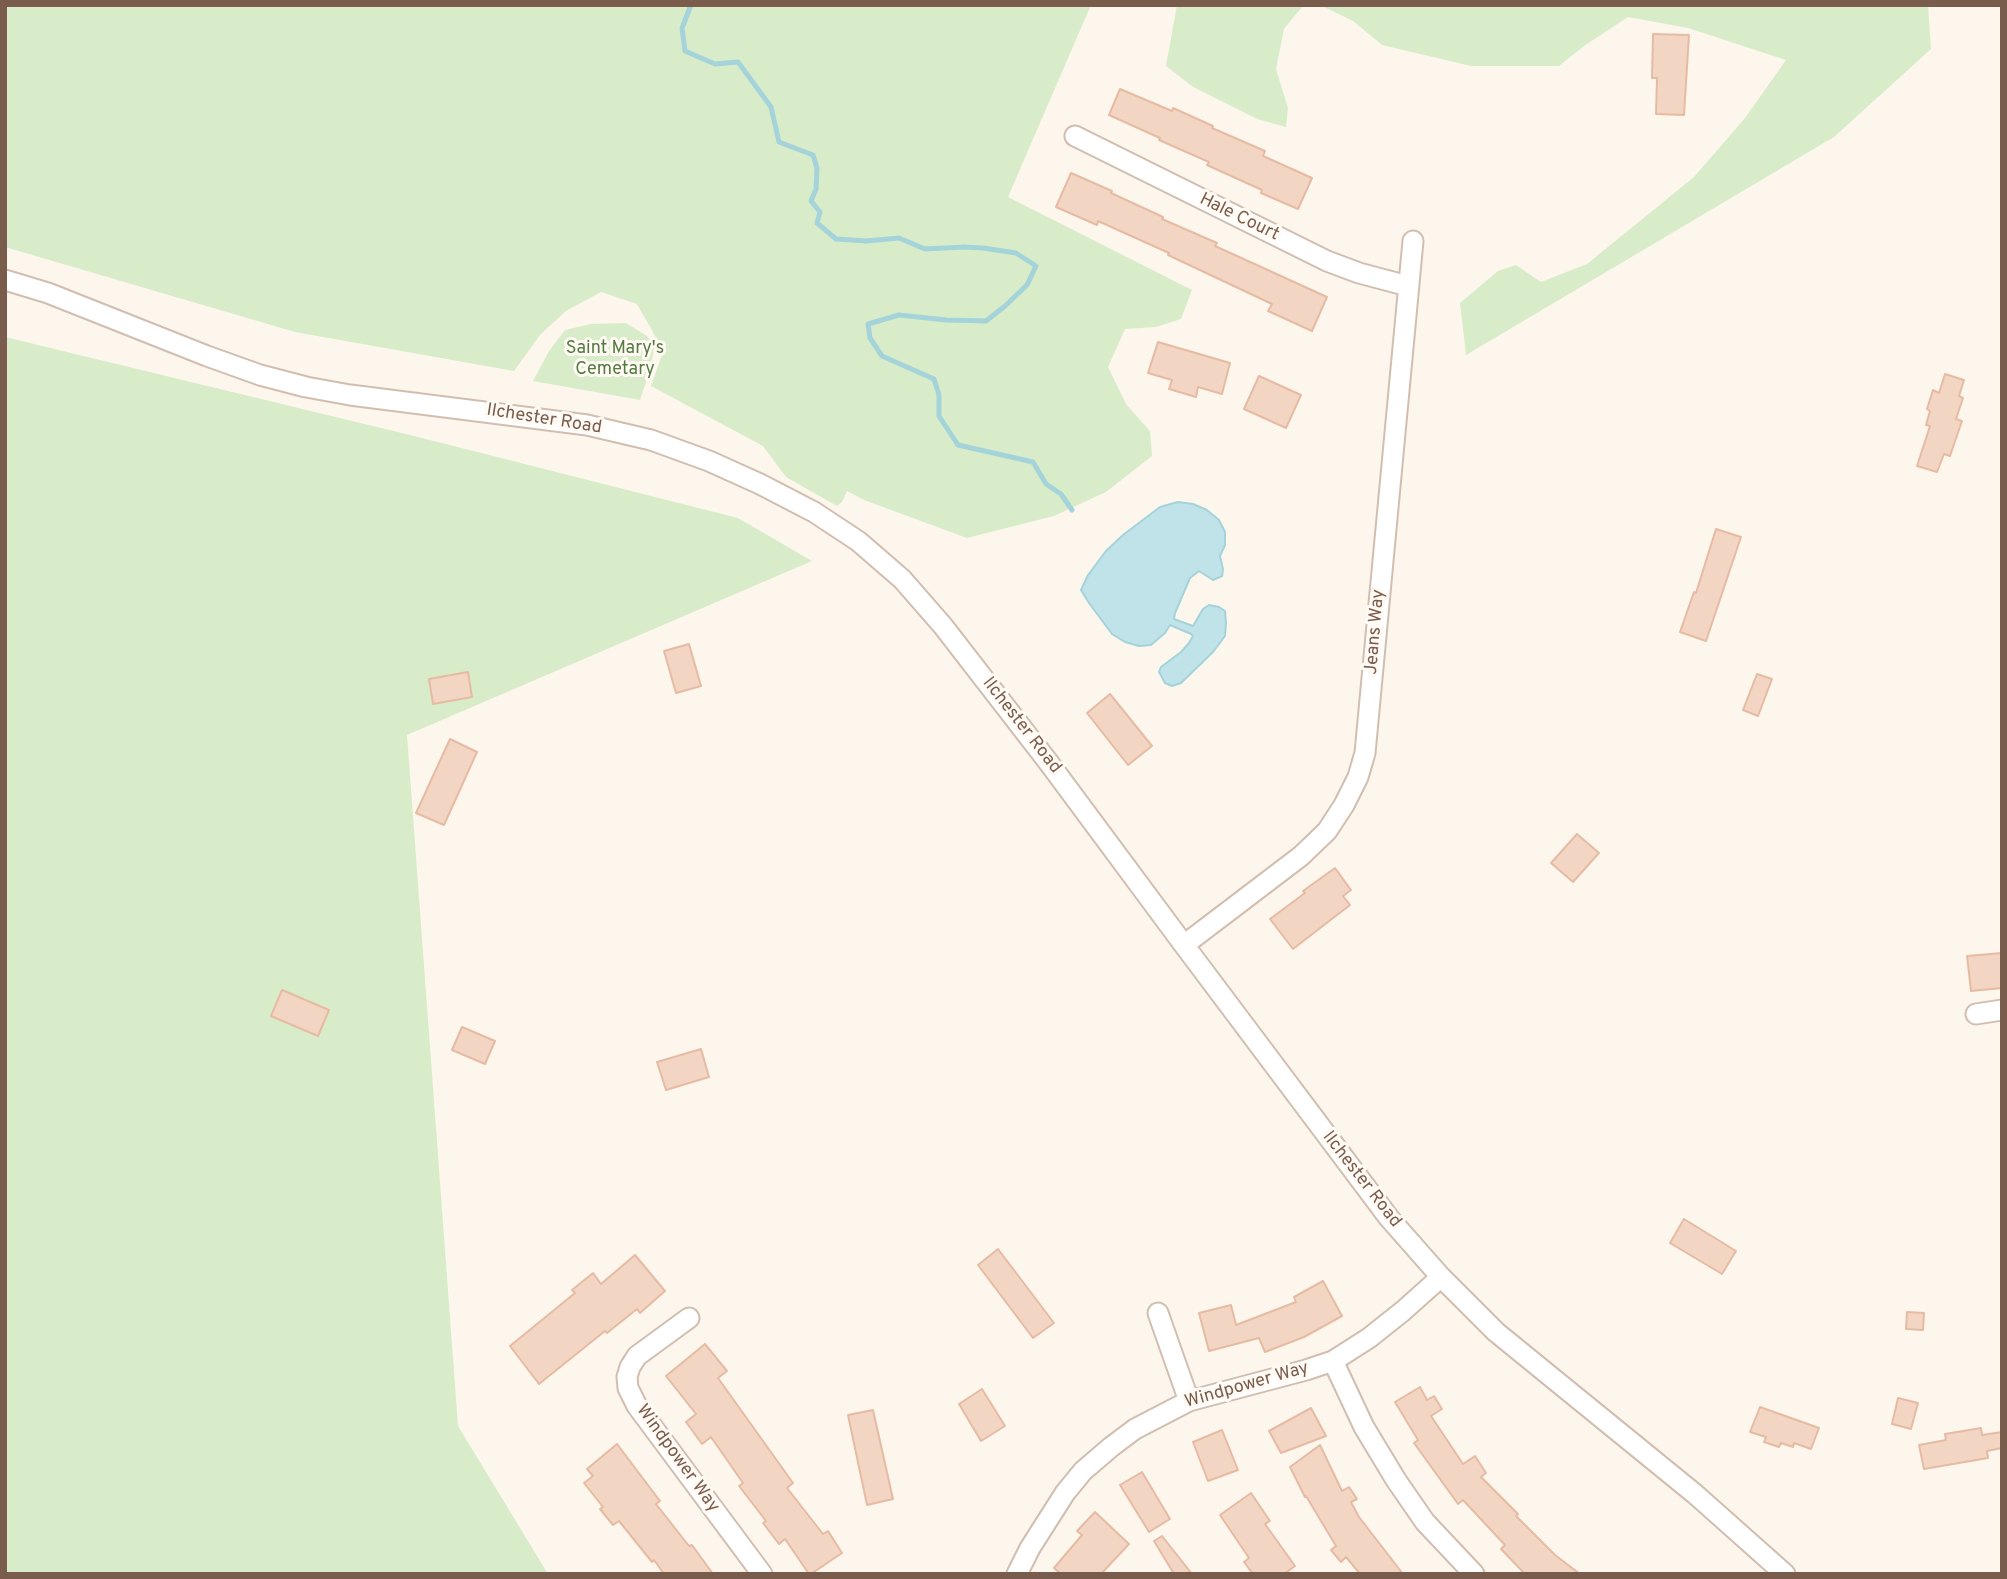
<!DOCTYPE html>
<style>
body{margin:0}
#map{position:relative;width:2007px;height:1579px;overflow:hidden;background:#fdf6ec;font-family:Overpass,sans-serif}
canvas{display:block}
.frame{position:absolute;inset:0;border:7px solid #7a5c4d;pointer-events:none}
</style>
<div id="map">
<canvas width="2007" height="1579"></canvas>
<div class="frame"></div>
</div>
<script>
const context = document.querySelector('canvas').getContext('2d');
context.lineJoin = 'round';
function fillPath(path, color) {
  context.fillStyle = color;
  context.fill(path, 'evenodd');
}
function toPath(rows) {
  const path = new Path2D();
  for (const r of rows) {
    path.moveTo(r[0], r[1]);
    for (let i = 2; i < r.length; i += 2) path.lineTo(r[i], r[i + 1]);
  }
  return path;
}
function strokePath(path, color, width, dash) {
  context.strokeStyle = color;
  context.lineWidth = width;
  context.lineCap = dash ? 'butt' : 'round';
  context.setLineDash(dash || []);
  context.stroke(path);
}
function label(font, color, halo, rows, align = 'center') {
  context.font = font + ' Overpass,sans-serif';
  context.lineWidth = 6;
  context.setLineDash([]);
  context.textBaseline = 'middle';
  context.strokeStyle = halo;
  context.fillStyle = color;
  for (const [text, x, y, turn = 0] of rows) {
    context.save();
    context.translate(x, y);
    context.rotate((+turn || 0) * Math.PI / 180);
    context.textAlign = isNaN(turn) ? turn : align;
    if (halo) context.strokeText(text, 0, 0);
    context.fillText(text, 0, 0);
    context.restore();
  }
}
fillPath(toPath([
 [5,5,1091,5,1008,197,1192,290,1181,319,1156,327,1125,329,1108,367,1126,404,1150,431,1152,456,1106,492,1054,516,967,538,864,500,847,491,842,502,837,506,786,477,763,446,651,386,663,352,653,332,637,304,601,292,566,311,540,335,514,371,295,332,5,247],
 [1177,5,1312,5,1302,7,1284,29,1276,69,1288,108,1286,127,1257,119,1193,87,1166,66],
 [1320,5,1928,5,1931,49,1834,137,1466,355,1460,303,1498,271,1516,265,1541,282,1587,264,1694,177,1745,118,1786,60,1688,28,1628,17,1584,46,1559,66,1471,66,1382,45,1353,21],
 [626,323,647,336,655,346,647,379,640,400,533,381,549,351,565,330,591,324],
 [5,337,410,435,738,518,812,561,407,735,458,1426,548,1574,5,1574]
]), '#d8ecc9');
const water = toPath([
 [1178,502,1193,504,1207,510,1219,520,1225,532,1225,545,1220,556,1223,569,1222,576,1213,580,1199,571,1190,578,1175,613,1174,619,1193,626,1203,609,1209,605,1219,607,1225,611,1226,623,1225,636,1213,652,1181,683,1172,686,1165,683,1159,672,1161,667,1181,652,1189,643,1193,636,1191,634,1170,625,1165,633,1151,645,1139,646,1125,642,1112,634,1089,603,1081,590,1088,575,1106,551,1123,535,1160,507,1178,502]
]);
fillPath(water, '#bfe3e8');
strokePath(water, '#a5d3da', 2);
strokePath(toPath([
 [691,5,682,28,685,51,715,64,738,62,771,107,779,142,813,155,817,168,816,189,811,201,820,212,817,223,836,239,866,241,899,238,925,249,964,247,983,248,1016,253,1036,266,1027,285,1005,306,986,321,946,320,899,315,868,324,870,338,882,356,934,379,939,395,939,416,958,445,1033,462,1046,484,1061,494,1072,510]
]), '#a5d3da', 5);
const building = toPath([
 [1653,34,1689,35,1684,115,1656,114,1657,78,1652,78,1653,34],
 [1120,89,1172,111,1173,108,1213,126,1212,128,1265,151,1263,156,1312,178,1298,209,1261,193,1262,190,1207,165,1209,162,1159,140,1160,138,1109,115,1120,89],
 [1071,173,1112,191,1111,193,1163,217,1162,219,1217,243,1215,246,1327,297,1312,331,1268,311,1272,304,1168,255,1169,253,1098,221,1097,225,1056,207,1071,173],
 [1158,342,1230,363,1222,394,1198,387,1196,397,1169,389,1172,380,1148,373,1158,342],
 [1945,374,1964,380,1959,396,1963,398,1956,419,1962,421,1950,456,1944,454,1937,472,1917,466,1930,426,1926,425,1930,411,1927,409,1933,390,1939,393,1945,374],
 [1259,376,1301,395,1286,428,1244,409,1259,376],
 [1716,529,1741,537,1706,641,1680,632,1694,592,1696,593,1716,529],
 [689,644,701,686,676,693,664,651,689,644],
 [468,672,472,697,433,704,429,679,468,672],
 [1757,674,1772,679,1758,716,1743,710,1757,674],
 [1110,694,1152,746,1128,765,1087,713,1110,694],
 [450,739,477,752,444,825,416,813,450,739],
 [1577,834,1599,853,1573,882,1551,863,1577,834],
 [1335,868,1351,890,1343,896,1350,905,1293,949,1270,919,1305,893,1303,891,1335,868],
 [2002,953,2002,988,1971,991,1967,956,2002,953],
 [282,990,329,1010,318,1036,271,1016,282,990],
 [462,1027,495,1041,485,1064,452,1050,462,1027],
 [701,1049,709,1077,666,1090,657,1062,701,1049],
 [1684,1219,1736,1251,1722,1274,1670,1243,1684,1219],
 [998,1249,1054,1323,1033,1338,978,1265,998,1249],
 [635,1255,665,1291,640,1313,637,1309,607,1333,605,1331,539,1384,510,1346,575,1293,572,1290,593,1273,601,1284,635,1255],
 [1323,1281,1342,1316,1304,1337,1265,1352,1259,1338,1209,1351,1199,1313,1231,1305,1236,1325,1296,1302,1294,1297,1323,1281],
 [1907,1312,1924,1313,1923,1330,1906,1329,1907,1312],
 [705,1344,727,1371,718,1378,793,1483,787,1488,823,1534,828,1531,842,1553,811,1574,809,1574,785,1539,779,1544,763,1523,766,1521,739,1486,743,1483,711,1437,702,1444,686,1422,696,1414,666,1376,705,1344],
 [1420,1387,1427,1400,1434,1396,1442,1409,1431,1416,1463,1464,1475,1456,1486,1473,1481,1477,1518,1514,1516,1516,1555,1555,1580,1574,1525,1574,1501,1549,1505,1545,1463,1500,1458,1504,1414,1443,1418,1440,1395,1402,1420,1387],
 [982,1389,1005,1426,981,1441,959,1404,982,1389],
 [1898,1398,1918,1403,1911,1429,1892,1424,1898,1398],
 [1760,1407,1819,1428,1811,1449,1794,1443,1793,1447,1781,1443,1779,1447,1764,1442,1766,1437,1750,1432,1760,1407],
 [1311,1408,1326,1436,1281,1453,1269,1431,1311,1408],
 [873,1410,893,1499,867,1505,848,1415,873,1410],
 [1981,1428,1982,1435,2002,1432,2002,1448,1987,1451,1988,1458,1924,1469,1919,1445,1946,1440,1945,1434,1981,1428],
 [1222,1430,1238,1470,1208,1481,1193,1442,1222,1430],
 [617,1444,660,1501,656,1504,689,1546,692,1545,713,1574,664,1574,654,1560,652,1562,619,1521,613,1525,600,1509,603,1507,584,1483,593,1476,587,1469,617,1444],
 [1320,1445,1342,1491,1349,1487,1357,1499,1351,1502,1359,1517,1403,1574,1360,1574,1346,1557,1341,1562,1331,1550,1336,1546,1306,1496,1305,1497,1290,1467,1320,1445],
 [1142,1472,1170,1519,1149,1532,1120,1485,1142,1472],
 [1251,1493,1270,1521,1265,1524,1295,1566,1284,1574,1253,1574,1244,1562,1249,1558,1220,1515,1251,1493],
 [1095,1512,1129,1544,1101,1574,1061,1574,1054,1568,1082,1535,1077,1531,1095,1512],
 [1162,1536,1192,1574,1174,1574,1154,1541,1162,1536]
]);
fillPath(building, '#f3d5c3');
strokePath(building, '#e6bba3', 2);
const minor = toPath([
 [1075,136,1327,261,1359,273,1408,286],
 [5,280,48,293,207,356,260,375,306,387,350,395,587,425,651,440,709,461,760,484,814,512,858,541,902,579,943,626,1049,763,1184,945,1389,1218,1441,1277,1496,1332,1695,1494,1785,1574],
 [1184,945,1301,856,1327,831,1344,805,1358,777,1365,753,1413,241],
 [1976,1014,2002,1010],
 [1158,1313,1189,1401],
 [689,1318,637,1356,630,1367,627,1377,628,1388,637,1406,762,1574],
 [1333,1361,1364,1427,1396,1480,1425,1522,1474,1574],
 [1017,1574,1030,1548,1065,1493,1083,1471,1111,1447,1135,1429,1189,1401,1306,1370,1333,1361,1369,1338,1403,1311,1441,1277]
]);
strokePath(minor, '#d1beb0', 23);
strokePath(minor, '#fff', 19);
label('18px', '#7a5c4d', '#fffaf3', [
 ["Hale Court",1239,218,26],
 ["Ilchester Road",544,420,9],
 ["Jeans Way",1376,632,-85],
 ["Ilchester Road",1021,726,52],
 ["Ilchester Road",1361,1180,52],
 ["Windpower Way",1247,1386,-16],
 ["Windpower Way",677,1459,54]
]);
label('18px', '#537a41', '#fffaf3', [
 ["Saint Mary's",615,349],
 ["Cemetary",615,370]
]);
</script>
